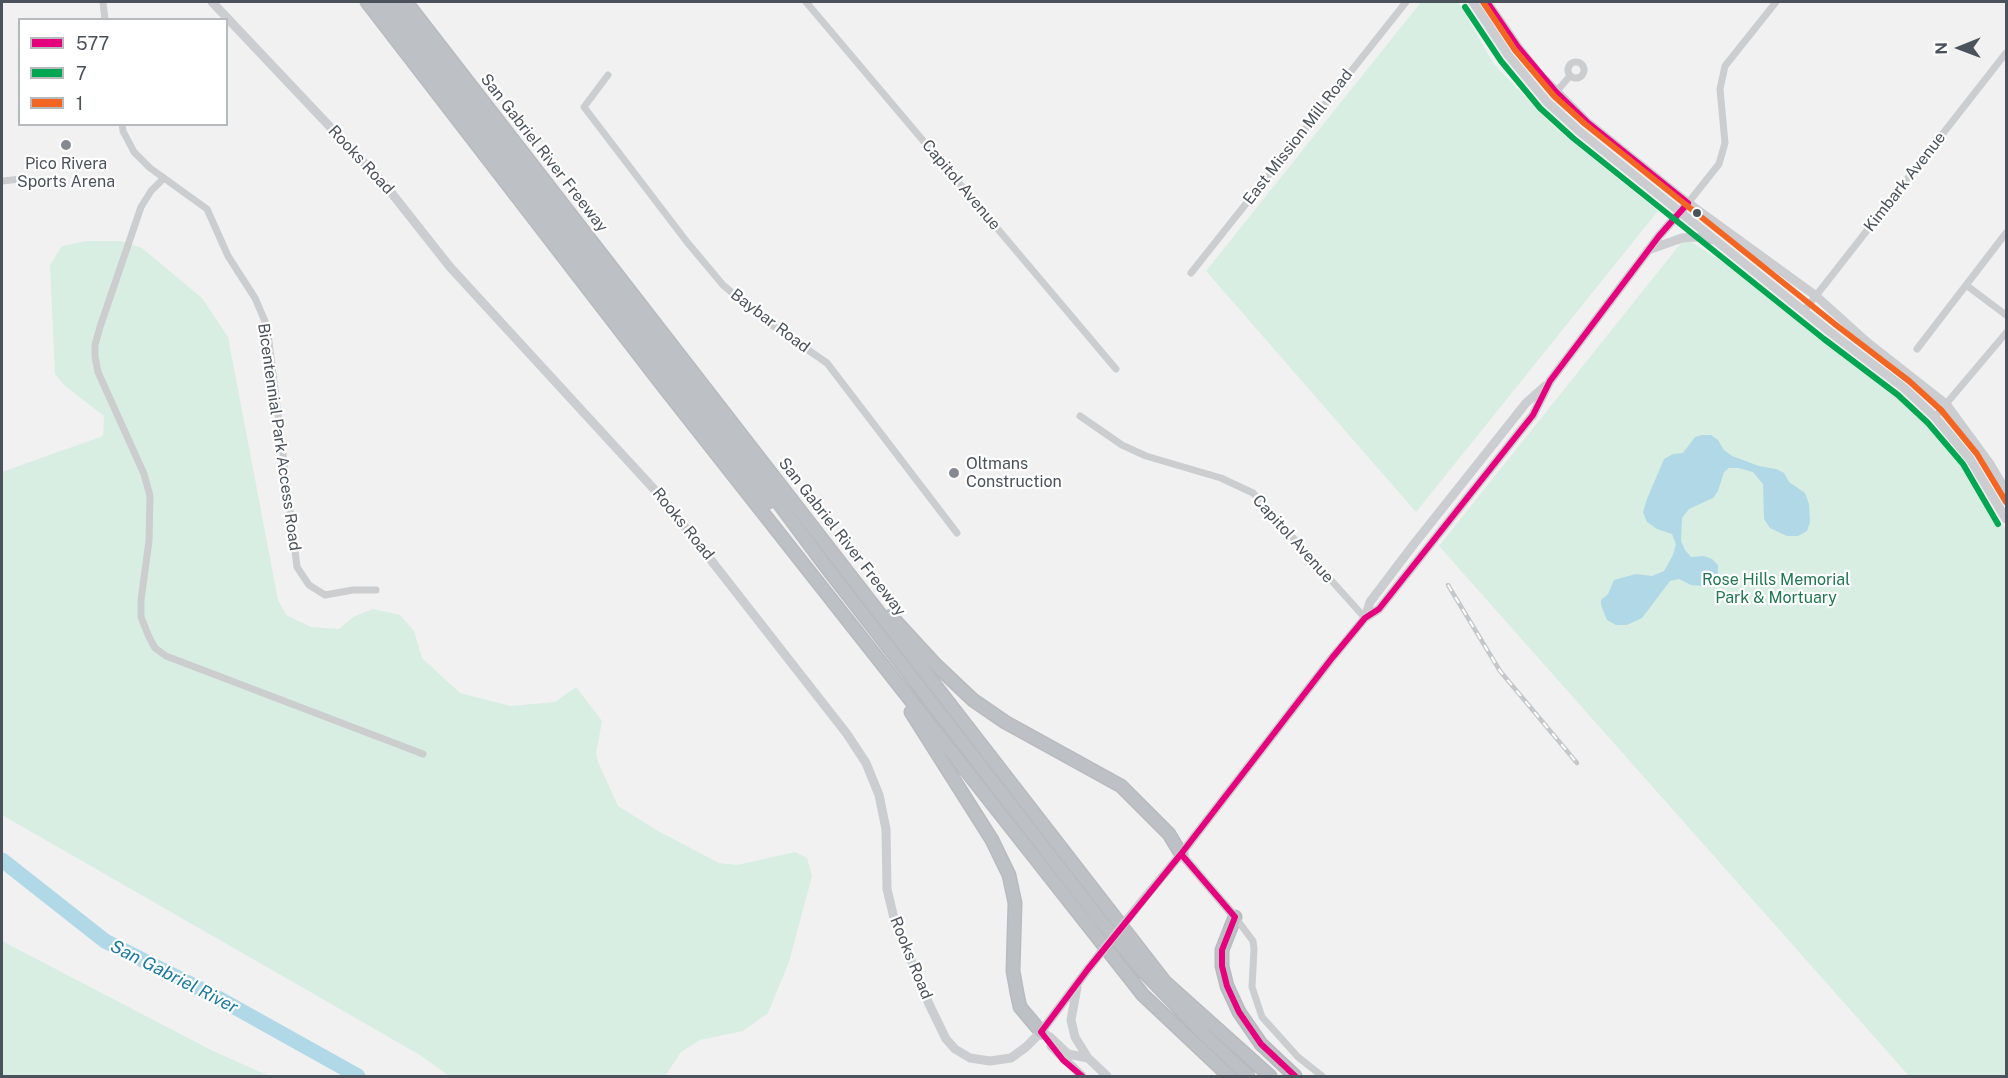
<!DOCTYPE html>
<style>
body{margin:0}
#map{position:relative;width:2008px;height:1078px;overflow:hidden;background:#f1f1f1;font-family:"Public Sans",sans-serif}
canvas{display:block}
.frame{position:absolute;inset:0;border:3px solid #4a525b;pointer-events:none}
.legend{position:absolute;left:18px;top:18px;width:210px;height:108px;box-sizing:border-box;background:#fff;border:2px solid #b7babd;margin:0;padding:8px 10px;list-style:none;font-size:18px;color:#4a525b}
.legend li{display:flex;align-items:center;gap:12px;height:30px}
.legend b{width:30px;border:2px solid #b7babd}
.north{position:absolute;left:1930px;top:18px;width:60px;height:60px;-webkit-text-stroke:4px #fff;paint-order:stroke;rotate:269deg;font-size:16px;font-weight:700;line-height:24px;text-align:center;color:#4a525b}
.north::after{content:'';display:block;margin:auto;width:21px;height:27px;background:#4a525b;clip-path:polygon(50% 0,100% 100%,50% 72%,0 100%)}
</style>
<div id="map">
<canvas width="2008" height="1078"></canvas>
<div class="frame"></div>
<ul class="legend">
<li><b style="height:8px;background:#e5007d"></b>577</li>
<li><b style="height:8px;background:#00a651"></b>7</li>
<li><b style="height:8px;background:#f26522"></b>1</li>
</ul>
<div class="north">N</div>
</div>
<script>
const context = document.querySelector('canvas').getContext('2d');
context.lineJoin = 'round';
function fillPath(path, color) {
  context.fillStyle = color;
  context.fill(path, 'evenodd');
}
function toPath(rows) {
  const path = new Path2D();
  for (const r of rows) {
    if (r.length === 3) {
      path.moveTo(r[0] + r[2], r[1]);
      path.arc(r[0], r[1], r[2], 0, 2 * Math.PI);
      continue;
    }
    path.moveTo(r[0], r[1]);
    for (let i = 2; i < r.length; i += 2) path.lineTo(r[i], r[i + 1]);
  }
  return path;
}
function strokePath(path, color, width, dash) {
  context.strokeStyle = color;
  context.lineWidth = width;
  context.lineCap = dash ? 'butt' : 'round';
  context.setLineDash(dash || []);
  context.stroke(path);
}
function label(font, color, halo, rows, align = 'center') {
  context.font = font + ' "Public Sans",sans-serif';
  context.lineWidth = 4.5;
  context.setLineDash([]);
  context.textBaseline = 'middle';
  context.strokeStyle = halo;
  context.fillStyle = color;
  for (const [text, x, y, turn = 0] of rows) {
    context.save();
    context.translate(x, y);
    context.rotate((+turn || 0) * Math.PI / 180);
    context.textAlign = isNaN(turn) ? turn : align;
    if (halo) context.strokeText(text, 0, 0);
    context.fillText(text, 0, 0);
    context.restore();
  }
}
fillPath(toPath([
 [1421,2,1458,2,1494,64,1553,126,1658,211,1416,512,1206,271],
 [1685,238,1764,288,1907,403,1949,447,2006,530,2006,1076,1909,1076,1439,546],
 [86,241,121,241,142,248,202,298,228,337,278,600,286,615,311,627,339,629,353,617,373,609,400,615,414,631,422,658,460,693,511,706,555,702,576,687,602,721,596,754,598,762,618,806,658,831,719,863,737,865,795,852,807,858,812,876,789,962,768,1013,743,1031,700,1040,681,1052,665,1076,449,1076,420,1055,2,815,2,472,103,436,104,416,65,386,55,374,50,265,62,246],
 [2,941,211,1050,269,1076,2,1076]
]), '#d8eee2');
fillPath(toPath([
 [1702,435,1711,435,1718,440,1724,450,1732,456,1759,466,1776,469,1784,473,1789,482,1805,493,1809,504,1810,522,1807,531,1798,536,1787,536,1770,528,1764,519,1763,484,1753,472,1738,468,1729,468,1724,472,1718,491,1713,498,1689,509,1682,518,1681,541,1685,550,1691,557,1704,556,1712,559,1718,565,1718,574,1711,582,1701,586,1691,585,1679,579,1670,581,1642,618,1627,625,1616,625,1607,620,1601,605,1601,600,1608,594,1614,580,1636,574,1652,576,1664,571,1673,555,1676,544,1672,534,1657,529,1647,522,1643,512,1647,499,1664,459,1673,454,1683,453,1695,437]
]), '#b1d8e7');
strokePath(toPath([
 [2,860,105,941,220,999,358,1076]
]), '#b1d8e7', 15);
const highway = toPath([
 [367,2,663,386,1143,995,1229,1076],
 [380,2,672,381,768,502],
 [394,2,719,423,824,564,1100,920,1144,972,1208,1038,1248,1076],
 [406,2,1165,982,1270,1076],
 [891,616,936,665,973,700,1005,722,1121,786,1169,834,1181,854],
 [911,712,992,840,1009,875,1015,903,1013,971,1017,993,1020,1007,1041,1032],
 [1235,917,1222,950,1222,966,1227,986,1239,1012,1261,1044,1295,1076]
]);
strokePath(highway, '#b7bbc0', 15);
strokePath(toPath([
 [103,2,105,20],
 [806,2,1116,369],
 [1576,70,8],
 [608,75,584,107,687,242,723,285,766,321,827,363,957,533],
 [1556,92,1570,76],
 [122,124,123,131,134,152,150,168,207,209,228,256,255,298,267,326,297,567,309,585,325,595,353,590,376,590],
 [164,178,151,191,141,207,100,327,95,345,95,357,98,372,144,474,150,496,149,541,141,600,141,617,149,637,155,648,166,656,423,754],
 [2,181,21,179],
 [1688,203,1719,164,1725,143,1720,89,1725,66,1776,2],
 [1191,273,1406,2],
 [1966,285,2006,315],
 [1804,311,2006,53],
 [1917,349,2006,233],
 [1080,416,1122,445,1146,456,1221,478,1253,493,1365,618],
 [1935,417,2006,333],
 [1235,917,1253,941,1254,949,1252,987,1262,1017,1298,1057,1322,1076]
]), '#cbcdcf', 7);
strokePath(toPath([
 [212,2,386,186,450,267,664,500,847,734,866,763,879,795,886,829,887,889,894,918,929,1004,946,1039,955,1049,970,1058,990,1061,1011,1058,1026,1047,1041,1032,1088,969],
 [1473,2,1508,55,1547,102,1579,131,1830,332,1904,388,1935,417,1970,459,2006,519],
 [1487,2,1518,47,1541,76,1587,122,1688,203,1816,296,1867,342,1946,404,1990,464,2006,491],
 [1648,250,1682,238,1695,237,1713,240],
 [1365,618,1370,602,1414,544,1526,403,1545,386],
 [1181,854,1235,917],
 [1142,901,1181,854,1332,658,1365,618,1379,609,1533,415,1550,381,1659,236,1688,203],
 [1077,987,1071,1020,1075,1037,1088,1058],
 [1041,1032,1050,1037,1068,1054,1088,1058,1107,1076],
 [1051,1046,1082,1076]
]), '#cccdd0', 9);
strokePath(highway, '#bdc1c5', 12);
const rail = toPath([
 [1448,585,1500,671,1577,763]
]);
strokePath(rail, '#c6c7c9', 4.5);
strokePath(rail, '#fff', 2, [7]);
strokePath(toPath([
 [1088,969,1142,901]
]), '#cccdd0', 9);
strokePath(toPath([
 [1181,854,1235,917,1222,950,1222,966,1227,986,1239,1012,1261,1044,1295,1076],
 [1082,1076,1063,1060,1041,1032,1088,969,1181,854,1332,658,1365,618,1379,609,1533,415,1550,381,1659,236,1688,203,1587,122,1556,92,1518,47,1487,2]
]), '#e5007d', 6);
strokePath(toPath([
 [1465,7,1501,61,1540,108,1573,138,1824,339,1898,395,1928,423,1963,464,1998,524]
]), '#00a651', 6);
strokePath(toPath([
 [1483,2,1515,50,1554,96,1585,124,1836,325,1909,381,1941,410,1977,454,2006,502]
]), '#f26522', 6);
for (const [x, y, r, color] of [
 [66,145,6,"#848a90"],
 [1697,213,5,"#4a525b"],
 [954,473,6,"#848a90"]
]) {
  const dot = new Path2D();
  dot.arc(x, y, r, 0, 2 * Math.PI);
  context.fillStyle = color;
  context.fill(dot);
  strokePath(dot, '#fff', 2);
}
label('16px', '#4a525b', '#fff', [
 ["East Mission Mill Road",1298,137,-52],
 ["San Gabriel River Freeway",544,153,52],
 ["Rooks Road",361,160,47],
 ["Kimbark Avenue",1905,182,-52],
 ["Capitol Avenue",961,185,50],
 ["Baybar Road",770,321,37],
 ["Bicentennial Park Access Road",279,437,82],
 ["Rooks Road",683,524,51],
 ["San Gabriel River Freeway",842,537,52],
 ["Capitol Avenue",1293,539,48],
 ["Rooks Road",911,958,68]
]);
label('16px', '#4a525b', '#fff', [
 ["Pico Rivera",66,164],
 ["Sports Arena",66,182],
 ["Oltmans",966,464,"left"],
 ["Construction",966,482,"left"]
]);
label('16px', '#227651', '#fff', [
 ["Rose Hills Memorial",1776,580],
 ["Park & Mortuary",1776,598]
]);
label('italic 18px', '#1d7a9c', '#fff', [
 ["San Gabriel River",174,977,27]
]);
</script>
